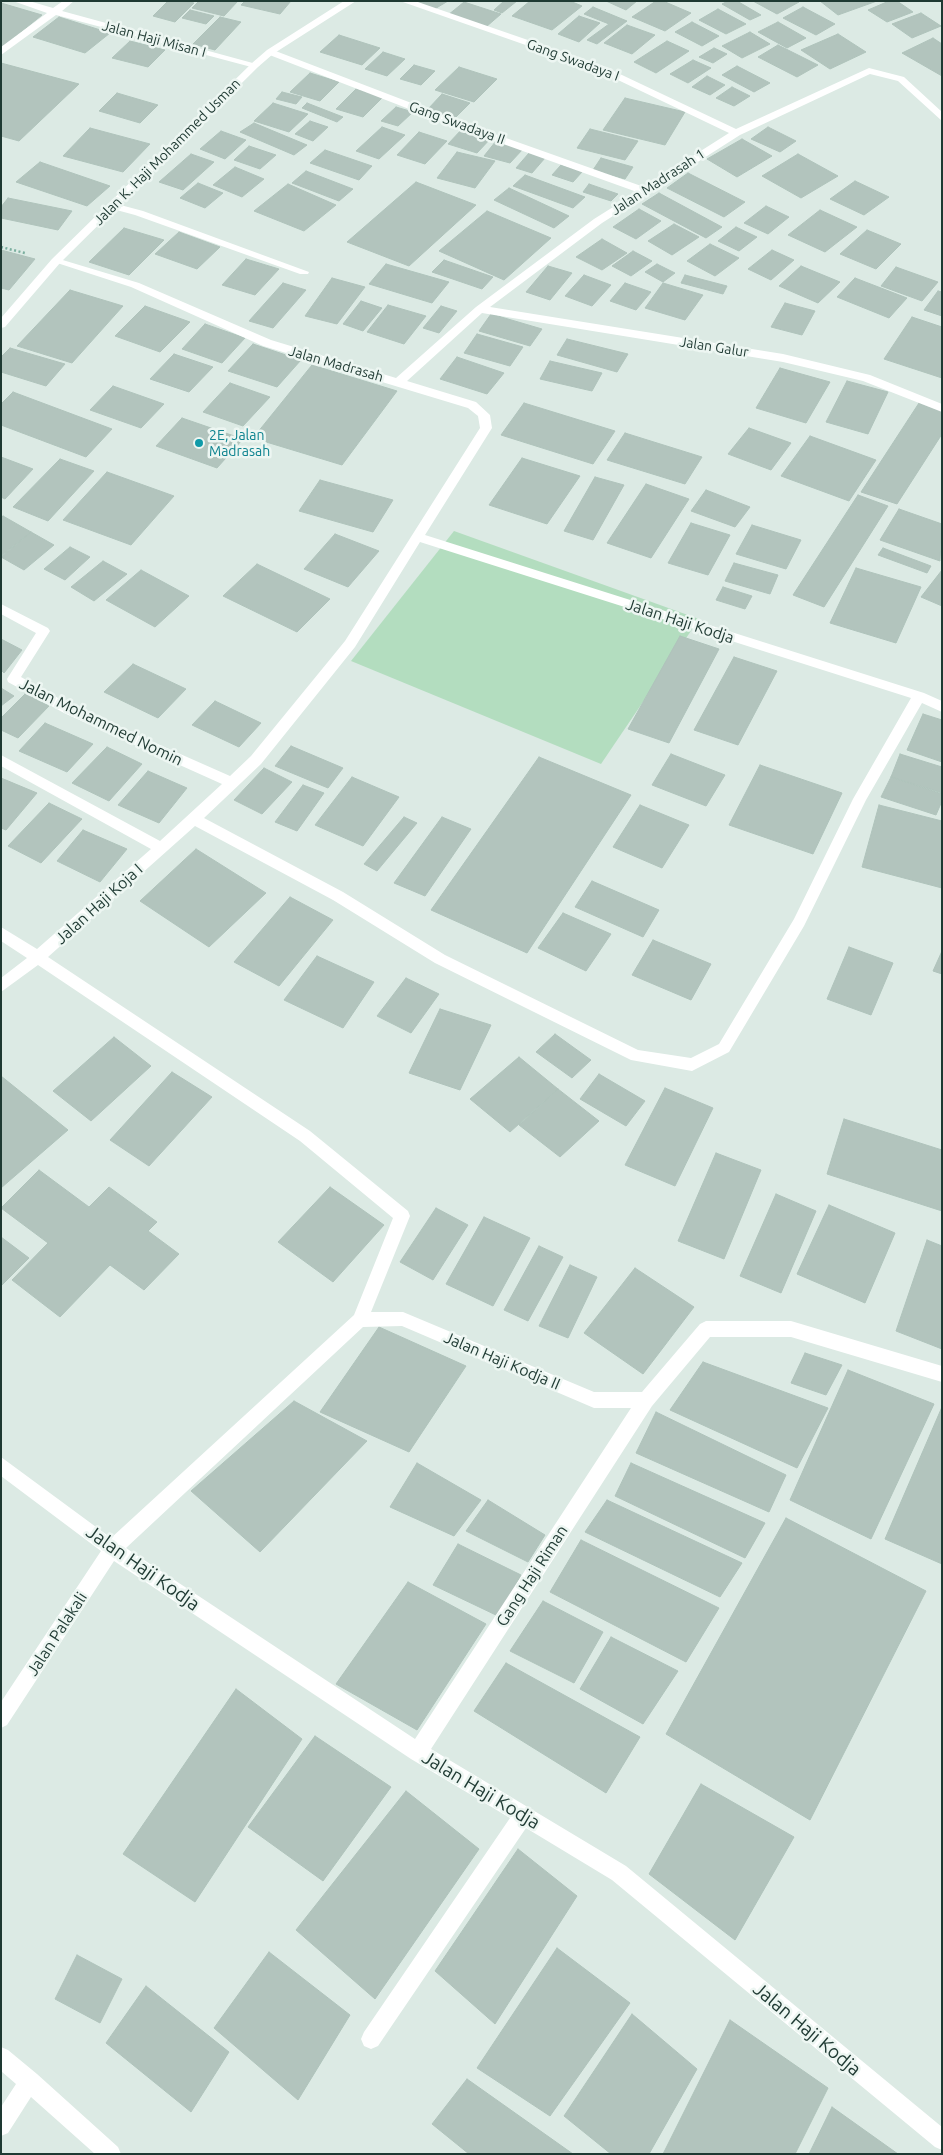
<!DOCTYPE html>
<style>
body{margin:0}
#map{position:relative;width:943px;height:2155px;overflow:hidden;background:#dceae4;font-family:Ubuntu,sans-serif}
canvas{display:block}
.frame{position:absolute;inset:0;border:2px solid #1e3932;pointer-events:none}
</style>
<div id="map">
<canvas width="943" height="2155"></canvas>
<div class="frame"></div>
</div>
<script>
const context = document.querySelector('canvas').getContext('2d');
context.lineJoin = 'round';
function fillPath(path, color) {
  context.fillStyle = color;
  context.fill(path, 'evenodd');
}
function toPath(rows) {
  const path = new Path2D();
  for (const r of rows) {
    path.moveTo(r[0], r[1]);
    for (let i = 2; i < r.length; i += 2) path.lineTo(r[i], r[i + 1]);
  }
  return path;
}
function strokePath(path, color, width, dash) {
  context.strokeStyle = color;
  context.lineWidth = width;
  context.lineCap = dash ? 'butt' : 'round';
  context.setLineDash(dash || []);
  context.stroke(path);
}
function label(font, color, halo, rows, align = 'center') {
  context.font = font + ' Ubuntu,sans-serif';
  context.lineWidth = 5;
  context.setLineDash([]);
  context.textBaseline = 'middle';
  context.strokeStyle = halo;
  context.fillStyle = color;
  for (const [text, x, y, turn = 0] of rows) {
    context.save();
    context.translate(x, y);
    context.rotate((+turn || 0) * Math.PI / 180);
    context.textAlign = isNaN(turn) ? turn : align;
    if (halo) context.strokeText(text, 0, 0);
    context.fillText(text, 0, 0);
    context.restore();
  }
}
fillPath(toPath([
 [454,531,699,619,601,764,351,661]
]), '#b3ddbf');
const building = toPath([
 [168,1,185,1,194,3,175,22,153,16,168,1],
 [199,1,238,1,224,16,192,8,199,1],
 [245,1,291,1,280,14,241,5,245,1],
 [416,1,448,1,433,10,416,1],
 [504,1,517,1,502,13,494,10,504,1],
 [530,1,570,1,582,6,552,30,512,16,530,1],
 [606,1,637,1,626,10,606,1],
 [656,1,663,1,691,13,665,31,632,17,656,1],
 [728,1,737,1,761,15,750,20,722,4,728,1],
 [753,1,797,1,799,2,777,14,753,1],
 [820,1,877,1,838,15,820,1],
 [889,1,897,1,913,12,887,22,868,10,889,1],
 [464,2,501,14,486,27,448,15,464,2],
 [1,3,42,15,1,48,1,3],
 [593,7,627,21,597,44,587,40,609,24,584,14,593,7],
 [803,7,835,24,816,35,783,18,803,7],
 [718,9,746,24,726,34,699,20,718,9],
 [190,10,214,16,206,24,182,18,190,10],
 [921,13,941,26,912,38,892,24,921,13],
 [579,16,600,23,579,42,558,34,579,16],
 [59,17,110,33,85,53,33,37,59,17],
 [220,17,241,22,215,50,193,44,220,17],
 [692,22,719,36,702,46,675,32,692,22],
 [778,22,806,38,787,48,758,32,778,22],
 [627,25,655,35,632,54,604,43,627,25],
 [750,32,770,44,742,58,722,46,750,32],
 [838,34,866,52,830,69,801,50,838,34],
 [339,35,380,48,362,65,320,52,339,35],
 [933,38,942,44,942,76,902,53,933,38],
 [130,41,165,50,148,67,112,58,130,41],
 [667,41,689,51,656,73,634,62,667,41],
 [778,45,818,65,797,77,758,57,778,45],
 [714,48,727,54,713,63,699,57,714,48],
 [383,52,405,59,387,76,365,69,383,52],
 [693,60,711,68,688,83,670,74,693,60],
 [1,63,79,84,19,141,1,136,1,63],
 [414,65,435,71,421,85,400,79,414,65],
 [737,66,770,83,754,92,722,75,737,66],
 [459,67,497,79,474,102,435,90,459,67],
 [310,73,339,82,320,101,290,92,310,73],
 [707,76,725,85,710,95,692,87,707,76],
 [732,87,750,96,734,106,716,98,732,87],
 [356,89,383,97,363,117,336,109,356,89],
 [282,92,302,97,296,104,276,99,282,92],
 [117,93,158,105,140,123,99,111,117,93],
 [442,94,470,103,455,118,428,109,442,94],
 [625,98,685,112,665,145,603,130,625,98],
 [273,103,308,114,289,132,254,121,273,103],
 [307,103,343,117,337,122,302,108,307,103],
 [396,107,413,112,398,126,381,121,396,107],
 [310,121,328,127,313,141,295,134,310,121],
 [254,123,307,145,294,155,240,132,254,123],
 [382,127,405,135,379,159,356,151,382,127],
 [768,127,796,141,780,152,751,139,768,127],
 [90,128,150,144,123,172,63,156,90,128],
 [463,128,492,137,477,153,448,144,463,128],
 [590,129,638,141,625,160,577,148,590,129],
 [221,131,246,140,225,159,200,149,221,131],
 [419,132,447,141,425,164,397,155,419,132],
 [742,139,772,156,737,177,707,159,742,139],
 [496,141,523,149,510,163,484,156,496,141],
 [249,146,276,155,260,169,234,160,249,146],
 [325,150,372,166,359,180,310,163,325,150],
 [457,152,495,161,475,188,437,178,457,152],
 [529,153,545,158,532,173,516,168,529,153],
 [191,154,214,162,183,190,159,182,191,154],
 [798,154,838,176,801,198,762,176,798,154],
 [601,158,633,167,625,179,593,170,601,158],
 [40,162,110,186,87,206,16,182,40,162],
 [561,165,582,172,573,182,552,175,561,165],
 [235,167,264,179,242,197,213,185,235,167],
 [306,171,353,189,339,201,292,183,306,171],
 [688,173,745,202,724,217,667,188,688,173],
 [525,175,585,197,573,208,513,186,525,175],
 [855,181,889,197,864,215,830,199,855,181],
 [416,182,476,205,409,266,347,242,416,182],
 [198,183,223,193,205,208,180,198,198,183],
 [288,184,336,205,304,231,254,211,288,184],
 [589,184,618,194,611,201,583,192,589,184],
 [509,188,569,216,554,228,494,200,509,188],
 [659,193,722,227,706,238,642,204,659,193],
 [8,198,72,211,58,230,1,218,1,207,8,198],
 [766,206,789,217,768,234,744,223,766,206],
 [639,209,661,221,636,239,613,227,639,209],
 [820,210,857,227,825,252,788,235,820,210],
 [487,211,551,238,504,280,439,251,487,211],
 [674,224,699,237,672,255,648,241,674,224],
 [736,227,757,237,739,251,718,241,736,227],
 [124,228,164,240,129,275,89,262,124,228],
 [867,230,901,244,876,269,840,254,867,230],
 [179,232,220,247,197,269,155,254,179,232],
 [602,239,627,253,602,270,576,257,602,239],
 [710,244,739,258,715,276,687,261,710,244],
 [1,250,35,259,9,290,1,288,1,250],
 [772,250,794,260,771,280,748,269,772,250],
 [633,251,652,261,631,276,612,266,633,251],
 [246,259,279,269,255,295,222,285,246,259],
 [444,260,493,277,482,289,432,272,444,260],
 [386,264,449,282,432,303,369,284,386,264],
 [657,264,675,273,663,282,645,272,657,264],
 [548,266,572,273,550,300,526,292,548,266],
 [801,266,840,282,818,303,779,286,801,266],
 [896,267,938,282,922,301,881,286,896,267],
 [584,275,611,285,592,306,565,296,584,275],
 [685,275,727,286,723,294,681,283,685,275],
 [332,278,365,287,337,324,305,316,332,278],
 [855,278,907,298,889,318,837,297,855,278],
 [283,283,306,290,273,328,249,321,283,283],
 [625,283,651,292,636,310,610,301,625,283],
 [663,283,703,295,685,320,645,308,663,283],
 [70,290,123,306,72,363,17,346,70,290],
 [938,291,942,292,942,316,924,310,938,291],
 [361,301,382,308,363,331,343,324,361,301],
 [785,303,815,311,802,335,771,327,785,303],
 [388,305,426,316,404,344,367,332,388,305],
 [145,306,190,322,160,352,115,336,145,306],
 [441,306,457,311,439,333,423,328,441,306],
 [491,314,542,329,530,346,479,331,491,314],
 [912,317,942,327,942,378,884,359,912,317],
 [205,324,245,338,222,363,182,349,205,324],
 [477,334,523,347,510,366,464,353,477,334],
 [567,339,628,354,617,372,557,355,567,339],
 [253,344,301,360,277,387,228,371,253,344],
 [10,348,65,364,46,386,1,372,1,357,10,348],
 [174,354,213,367,189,392,150,379,174,354],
 [457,357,504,373,487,394,440,379,457,357],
 [550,361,602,373,592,391,540,379,550,361],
 [312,365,397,391,342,465,253,438,312,365],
 [780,368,830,382,806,423,756,408,780,368],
 [847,381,888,392,868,434,826,422,847,381],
 [230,383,270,397,243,426,203,412,230,383],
 [113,386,164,404,141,428,90,410,113,386],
 [13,392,112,429,86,457,1,425,1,404,13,392],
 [524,403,615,431,593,464,501,435,524,403],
 [919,403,942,411,942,434,897,504,861,492,919,403],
 [182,418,243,439,217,468,156,446,182,418],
 [749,428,791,443,771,470,728,454,749,428],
 [625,433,702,457,685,484,607,460,625,433],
 [810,436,876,460,849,501,781,476,810,436],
 [1,457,33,469,5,499,1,497,1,457],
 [522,458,580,476,547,524,489,505,522,458],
 [60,459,94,471,48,521,13,507,60,459],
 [107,472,174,496,131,545,63,520,107,472],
 [595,477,624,485,593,540,564,531,595,477],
 [320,480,393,500,373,532,299,511,320,480],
 [646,484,689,499,651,558,607,543,646,484],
 [706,490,750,507,735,527,691,511,706,490],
 [858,495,888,506,824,607,793,595,858,495],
 [899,509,942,524,940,561,880,540,899,509],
 [3,516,31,532,1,556,1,518,3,516],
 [691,523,730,535,708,575,668,563,691,523],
 [752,525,801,540,786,569,736,554,752,525],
 [31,532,54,545,24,570,1,557,31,532],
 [335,534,379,551,348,587,304,569,335,534],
 [70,547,90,557,65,580,44,569,70,547],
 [883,548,931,566,927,573,878,555,883,548],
 [103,561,127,574,94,601,71,587,103,561],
 [734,563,778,575,770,594,725,581,734,563],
 [257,564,330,599,297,632,223,596,257,564],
 [856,568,921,587,896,643,830,623,856,568],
 [141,570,189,596,155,627,106,600,141,570],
 [942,570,942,606,921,597,942,570],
 [723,587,752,596,745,609,716,600,723,587],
 [680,636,719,649,669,743,628,729,680,636],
 [1,639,22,650,4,673,1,670,1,639],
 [734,657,777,671,738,745,694,730,734,657],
 [133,664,186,689,158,718,104,692,133,664],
 [1,688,14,696,1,706,1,688],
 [25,694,49,706,18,738,1,730,1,718,25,694],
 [215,701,261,723,239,747,192,725,215,701],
 [923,714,942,720,942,762,907,750,923,714],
 [45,723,93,744,67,772,19,751,45,723],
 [291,746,343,768,328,788,275,766,291,746],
 [107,747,142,764,109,801,72,783,107,747],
 [671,754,725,775,706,806,652,785,671,754],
 [900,754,942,767,942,793,891,777,900,754],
 [539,757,631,795,527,953,431,910,539,757],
 [760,765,842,793,813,854,729,825,760,765],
 [264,768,292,782,262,814,234,800,264,768],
 [148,771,187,788,159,823,118,805,148,771],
 [352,777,399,797,363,846,315,825,352,777],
 [891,777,942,794,942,801,936,815,881,797,891,777],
 [1,778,37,793,6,830,1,828,1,778],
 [303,785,324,793,297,831,275,822,303,785],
 [49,803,82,819,41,863,8,846,49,803],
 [640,805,689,825,662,868,613,847,640,805],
 [879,805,942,821,942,888,862,867,879,805],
 [404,817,417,823,377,871,364,864,404,817],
 [442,817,471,829,425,896,394,883,442,817],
 [83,830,127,849,100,882,57,861,83,830],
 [196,849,266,893,209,947,140,901,196,849],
 [592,881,659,910,643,937,575,907,592,881],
 [290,897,333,920,279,986,234,962,290,897],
 [563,913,611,934,586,971,538,948,563,913],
 [653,940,711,964,691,1000,632,975,653,940],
 [849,947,893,963,871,1015,827,999,849,947],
 [942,951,942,974,933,971,942,951],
 [317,956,374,982,343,1028,284,1000,317,956],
 [406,978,439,994,411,1033,377,1016,406,978],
 [440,1009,491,1025,460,1090,409,1073,440,1009],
 [555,1034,591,1060,572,1078,536,1052,555,1034],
 [114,1037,151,1066,91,1121,53,1091,114,1037],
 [519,1057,558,1089,510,1132,470,1099,519,1057],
 [172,1072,212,1097,149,1166,110,1140,172,1072],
 [599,1074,645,1101,626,1126,580,1099,599,1074],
 [1,1076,68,1130,1,1188,1,1076],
 [665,1088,713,1108,675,1186,625,1165,665,1088],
 [558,1089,599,1121,560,1157,519,1125,558,1089],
 [844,1119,942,1150,942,1211,827,1174,844,1119],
 [716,1153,761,1170,724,1259,678,1241,716,1153],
 [39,1170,89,1207,109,1187,157,1222,148,1231,179,1254,144,1290,110,1265,60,1317,12,1280,48,1243,1,1208,39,1170],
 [330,1187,384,1225,333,1282,278,1242,330,1187],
 [776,1194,816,1211,781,1293,740,1276,776,1194],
 [829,1205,895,1233,865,1303,797,1274,829,1205],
 [436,1208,468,1225,433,1280,400,1262,436,1208],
 [484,1217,530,1238,493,1306,446,1284,484,1217],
 [1,1237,29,1258,1,1286,1,1237],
 [927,1240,942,1246,942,1349,896,1331,927,1240],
 [539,1246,563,1257,528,1321,504,1310,539,1246],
 [570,1265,597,1277,568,1338,539,1326,570,1265],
 [635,1268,694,1307,643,1374,584,1333,635,1268],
 [379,1327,466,1366,409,1452,320,1412,379,1327],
 [805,1353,842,1365,826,1395,791,1383,805,1353],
 [703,1362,828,1408,797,1468,670,1410,703,1362],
 [848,1370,934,1404,871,1539,790,1500,848,1370],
 [294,1401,367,1441,260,1552,191,1491,294,1401],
 [942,1407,942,1564,885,1539,942,1407],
 [656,1412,786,1475,769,1512,636,1453,656,1412],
 [417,1463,481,1500,454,1536,390,1507,417,1463],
 [631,1463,765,1523,745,1558,615,1496,631,1463],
 [488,1500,545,1535,528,1562,466,1531,488,1500],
 [607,1500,742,1563,720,1597,585,1532,607,1500],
 [786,1518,926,1591,810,1820,666,1734,786,1518],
 [581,1540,719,1608,686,1662,550,1592,581,1540],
 [458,1544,521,1575,498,1616,433,1585,458,1544],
 [408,1582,486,1624,417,1730,336,1684,408,1582],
 [543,1601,603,1632,574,1683,510,1651,543,1601],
 [611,1637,678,1671,643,1724,580,1689,611,1637],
 [506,1663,640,1737,606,1793,474,1711,506,1663],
 [236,1689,302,1739,195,1902,123,1854,236,1689],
 [315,1736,391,1787,323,1881,248,1827,315,1736],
 [701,1784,794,1837,735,1940,649,1874,701,1784],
 [406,1791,479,1849,375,1999,296,1930,406,1791],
 [518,1849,577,1896,495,2024,435,1971,518,1849],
 [557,1948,630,2003,550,2116,477,2068,557,1948],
 [269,1952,350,2015,298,2100,214,2028,269,1952],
 [77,1955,122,1979,100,2023,55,1999,77,1955],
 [146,1986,229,2052,191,2112,106,2043,146,1986],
 [632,2014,697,2069,649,2154,611,2154,564,2116,632,2014],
 [730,2020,828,2088,795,2154,663,2154,730,2020],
 [467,2079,573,2154,469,2154,432,2124,467,2079],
 [832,2107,898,2154,809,2154,832,2107]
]);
fillPath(building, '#b2c4bd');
strokePath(building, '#afc3bb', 1);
strokePath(toPath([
 [1,247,25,253]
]), '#7baf9f', 2.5, [2, 2.5]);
fillPath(toPath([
 [13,1,29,1,53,8,63,1,74,1,62,11,260,65,255,68,56,15,1,55,1,47,47,13,13,1],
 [400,1,415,1,603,66,736,129,869,68,904,77,942,112,942,121,898,81,870,74,740,135,602,223,490,307,783,354,870,375,942,404,942,412,863,381,783,362,482,313,407,381,476,402,490,415,492,428,425,535,924,693,942,701,942,712,922,703,866,800,804,926,729,1052,692,1071,631,1060,435,963,333,900,195,826,48,957,310,1131,408,1211,410,1216,371,1312,403,1312,594,1392,642,1392,700,1324,706,1321,791,1321,942,1366,942,1382,791,1337,710,1337,652,1406,431,1749,626,1866,942,2127,942,2150,935,2147,612,1880,526,1828,378,2046,371,2049,364,2046,361,2039,364,2032,510,1818,411,1759,114,1561,7,1725,1,1728,1,1702,101,1551,1,1476,1,1457,111,1538,354,1315,393,1218,300,1141,38,965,1,992,1,978,27,958,1,941,1,927,37,949,151,849,1,766,1,755,160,841,222,784,64,713,8,682,7,679,36,633,1,614,1,604,48,628,50,631,21,677,74,707,230,776,251,756,345,641,480,428,478,416,468,408,263,346,131,287,51,261,56,258,139,283,271,340,396,378,476,307,594,219,637,192,453,126,267,54,267,50,273,50,461,122,644,187,729,133,597,70,400,1],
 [420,542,911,698,853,799,794,919,719,1044,691,1058,638,1050,445,955,343,892,204,818,261,764,355,647,420,542],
 [402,1326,594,1408,631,1408,415,1739,126,1548,363,1327,402,1326],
 [113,203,143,211,309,272,308,274,300,274,135,215,109,208,108,206,113,203],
 [1,2047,8,2050,37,2074,118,2147,121,2154,95,2154,31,2097,8,2133,1,2136,1,2107,16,2084,1,2071,1,2047]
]), '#fff');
fillPath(toPath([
 [344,1,356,1,273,54,258,67,60,263,5,327,1,328,1,318,52,259,252,63,267,50,344,1]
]), '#fff');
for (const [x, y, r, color] of [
 [199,443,5,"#0f9aa8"]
]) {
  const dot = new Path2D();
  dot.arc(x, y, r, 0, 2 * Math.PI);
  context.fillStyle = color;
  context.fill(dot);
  strokePath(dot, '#edf6f2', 2);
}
label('14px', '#1e3932', '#edf6f2', [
 ["Jalan Haji Misan I",154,39,15],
 ["Gang Swadaya I",573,60,20],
 ["Gang Swadaya II",457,123,20],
 ["Jalan K. Haji Mohammed Usman",167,152,-45],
 ["Jalan Madrasah 1",658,182,-33],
 ["Jalan Galur",714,347,9],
 ["Jalan Madrasah",336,364,16]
]);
label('14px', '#0d838f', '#edf6f2', [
 ["2E, Jalan",209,435],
 ["Madrasah",209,451]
], 'left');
label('16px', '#1e3932', '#edf6f2', [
 ["Jalan Haji Kodja",680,621,18],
 ["Jalan Mohammed Nomin",101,722,26],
 ["Jalan Haji Koja I",99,904,-42],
 ["Jalan Haji Kodja II",502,1361,23],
 ["Gang Haji Riman",532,1576,-57],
 ["Jalan Palakali",57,1634,-57]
]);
label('19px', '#1e3932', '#edf6f2', [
 ["Jalan Haji Kodja",143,1568,35],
 ["Jalan Haji Kodja",481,1790,31],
 ["Jalan Haji Kodja",807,2029,40]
]);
</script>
